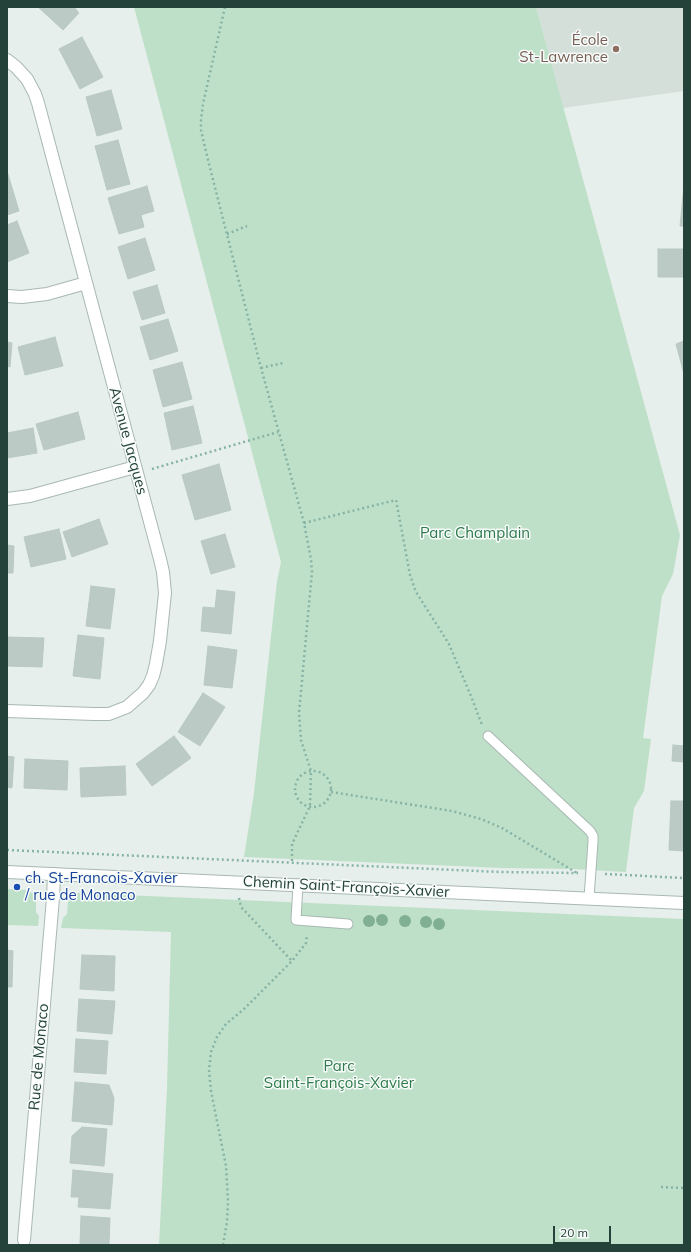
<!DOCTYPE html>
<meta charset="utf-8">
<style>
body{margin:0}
#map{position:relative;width:691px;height:1252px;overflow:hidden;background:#e6efeb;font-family:Mulish,sans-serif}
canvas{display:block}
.frame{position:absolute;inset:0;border:8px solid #24423a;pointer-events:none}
.scale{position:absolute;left:553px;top:1226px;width:58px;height:18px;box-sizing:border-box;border:2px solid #24423a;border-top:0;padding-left:5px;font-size:12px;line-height:14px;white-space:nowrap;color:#24423a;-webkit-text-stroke:3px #f7fbf9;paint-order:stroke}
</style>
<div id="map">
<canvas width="691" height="1252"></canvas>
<div class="frame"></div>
<div class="scale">20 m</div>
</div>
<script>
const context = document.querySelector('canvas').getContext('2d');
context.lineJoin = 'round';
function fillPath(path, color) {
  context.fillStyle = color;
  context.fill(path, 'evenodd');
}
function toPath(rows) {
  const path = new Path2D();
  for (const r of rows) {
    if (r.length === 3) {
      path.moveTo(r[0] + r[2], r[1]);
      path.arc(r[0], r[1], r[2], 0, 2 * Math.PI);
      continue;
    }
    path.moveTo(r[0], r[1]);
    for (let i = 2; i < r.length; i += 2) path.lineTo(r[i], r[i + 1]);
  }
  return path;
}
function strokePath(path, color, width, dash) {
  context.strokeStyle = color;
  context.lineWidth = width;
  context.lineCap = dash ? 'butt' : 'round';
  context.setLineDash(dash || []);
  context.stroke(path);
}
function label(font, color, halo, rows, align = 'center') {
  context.font = font + ' Mulish,sans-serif';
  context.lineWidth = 3;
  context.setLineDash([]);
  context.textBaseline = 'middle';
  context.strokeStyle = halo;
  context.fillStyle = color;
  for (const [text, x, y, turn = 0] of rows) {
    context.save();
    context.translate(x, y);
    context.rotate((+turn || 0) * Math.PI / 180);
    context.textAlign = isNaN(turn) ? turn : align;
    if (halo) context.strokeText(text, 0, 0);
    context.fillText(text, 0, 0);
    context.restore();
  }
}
fillPath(toPath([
 [536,7,684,7,684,91,563,108]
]), '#d4dfda');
fillPath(toPath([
 [134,7,536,7,680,535,673,574,662,596,643,738,651,739,644,791,634,808,626,872,573,869,502,868,244,857,254,793,277,581,281,562],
 [7,889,27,890,35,895,36,901,36,912,39,916,38,926,7,925],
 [77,893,684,919,684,1245,159,1245,167,1088,171,932,61,928,63,918,67,914,68,902,71,896]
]), '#bfe0c8');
const building = toPath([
 [38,7,74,7,79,13,63,30,38,7],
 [82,37,103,77,80,89,59,49,82,37],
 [111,90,122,129,97,136,86,97,111,90],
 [118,140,130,184,107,190,95,146,118,140],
 [7,171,19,211,7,215,7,171],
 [684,185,684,226,680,226,684,185],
 [147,186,154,211,141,215,144,227,119,234,108,198,147,186],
 [17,221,29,253,7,262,7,225,17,221],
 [145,238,155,270,128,279,118,247,145,238],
 [658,249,684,249,684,277,658,277,658,249],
 [157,285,165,313,142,320,133,292,157,285],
 [168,319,178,351,150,360,140,327,168,319],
 [55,337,63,366,25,375,18,347,55,337],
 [684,341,684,374,676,344,684,341],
 [7,342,12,343,10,367,7,366,7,342],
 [182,362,192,399,163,407,153,370,182,362],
 [193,406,202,443,172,450,164,413,193,406],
 [78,412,85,439,44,450,36,424,78,412],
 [33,428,37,453,7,458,7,433,33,428],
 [219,464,231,510,195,520,182,475,219,464],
 [99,519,108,544,72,557,63,532,99,519],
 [59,529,66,559,31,567,24,537,59,529],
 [225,534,235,567,211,574,201,541,225,534],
 [7,545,14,546,13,573,7,573,7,545],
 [91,586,115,589,110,629,86,626,91,586],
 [217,590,235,592,231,634,201,631,203,607,215,608,217,590],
 [78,635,104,638,100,679,73,676,78,635],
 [7,637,44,638,42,667,7,666,7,637],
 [208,646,237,650,232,688,204,685,208,646],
 [203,693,225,707,200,746,178,732,203,693],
 [174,736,191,758,152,786,136,764,174,736],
 [673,745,684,746,684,762,672,761,673,745],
 [7,756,14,757,12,788,7,787,7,756],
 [25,759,68,761,67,790,24,788,25,759],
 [125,766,126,795,81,797,80,768,125,766],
 [671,801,684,801,684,851,669,850,671,801],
 [7,950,13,951,12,987,7,987,7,950],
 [82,955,115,956,114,991,80,989,82,955],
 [79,999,115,1001,112,1034,77,1031,79,999],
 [76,1039,108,1041,106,1074,74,1072,76,1039],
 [75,1082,109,1085,114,1098,112,1125,72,1121,75,1082],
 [82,1127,107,1129,104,1166,70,1163,72,1136,82,1127],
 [73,1170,113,1174,110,1209,78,1207,79,1197,71,1197,73,1170],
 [81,1216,110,1218,109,1245,80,1245,81,1216]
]);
fillPath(building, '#bbcac4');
strokePath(building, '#b8c9c2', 1);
const service = toPath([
 [488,736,590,831,593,836,593,842,589,898],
 [298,884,296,920,348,924]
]);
const minor = toPath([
 [7,60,16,67,27,79,35,94,38,103,160,559,163,572,165,593,160,641,156,664,153,676,149,685,143,693,127,707,109,714,94,714,7,711],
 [7,296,22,297,47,294,86,283],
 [7,499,30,496,135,467],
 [24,1240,53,898,54,874]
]);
const tertiary = toPath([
 [7,872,684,903]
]);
strokePath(service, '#a8b8b2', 11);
strokePath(minor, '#a8b8b2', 14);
strokePath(tertiary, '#a8b8b2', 14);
strokePath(toPath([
 [225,7,203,104,201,120,201,130,208,160,261,368,304,523,311,559,312,572,299,713,301,740,311,771,310,806,292,844,292,863],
 [227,234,247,226],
 [261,368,283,363],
 [152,469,278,432],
 [304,523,396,500,410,575,416,592,449,644,471,696,482,725],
 [313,789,18],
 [331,792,452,811,481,819,502,828,577,873],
 [7,850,500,872,578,873],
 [605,874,684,878],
 [239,898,241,907,292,961],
 [661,1187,684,1188],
 [223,1245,227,1222,228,1201,226,1166,211,1091,209,1070,211,1052,217,1037,226,1024,243,1010,292,961,306,943,307,935]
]), '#86b3a5', 2.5, [2, 3]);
strokePath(service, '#fff', 9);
strokePath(minor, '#fff', 12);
strokePath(tertiary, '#fff', 12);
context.fillStyle = '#80af93';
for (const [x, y] of [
 [382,920],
 [369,921],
 [405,921],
 [426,922],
 [439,924]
]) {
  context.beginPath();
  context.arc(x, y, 6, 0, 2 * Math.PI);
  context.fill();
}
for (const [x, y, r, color] of [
 [616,49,4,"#8d6e63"],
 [17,887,4,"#1a4fb4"]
]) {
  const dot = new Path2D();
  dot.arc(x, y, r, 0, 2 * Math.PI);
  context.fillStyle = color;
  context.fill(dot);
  strokePath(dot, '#f7fbf9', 1.5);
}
label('15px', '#785e54', '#f7fbf9', [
 ["École",608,40],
 ["St-Lawrence",608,57]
], 'right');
label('15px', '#24423a', '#f7fbf9', [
 ["Avenue Jacques",128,441,75],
 ["Chemin Saint-François-Xavier",346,887,3],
 ["Rue de Monaco",39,1057,-85]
]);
label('15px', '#2d7a4b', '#f7fbf9', [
 ["Parc Champlain",475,533],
 ["Parc",339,1066],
 ["Saint-François-Xavier",339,1083]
]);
label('15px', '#164399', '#f7fbf9', [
 ["ch. St-Francois-Xavier",25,878],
 ["/ rue de Monaco",25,895]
], 'left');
</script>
